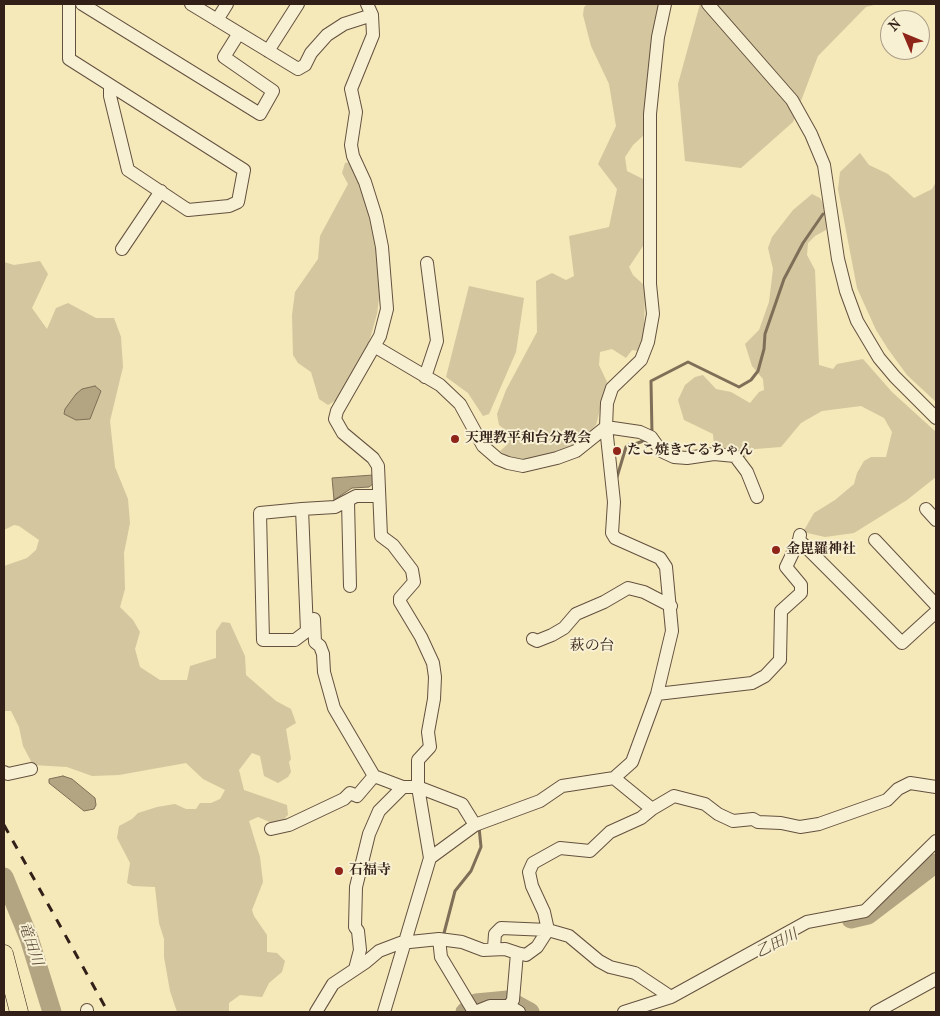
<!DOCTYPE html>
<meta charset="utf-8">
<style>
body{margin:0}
#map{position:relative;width:940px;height:1016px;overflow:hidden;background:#f5e8b9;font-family:"IM FELL French Canon",serif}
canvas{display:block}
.frame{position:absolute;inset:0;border:5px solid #321f18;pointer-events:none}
.north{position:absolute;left:880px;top:10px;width:50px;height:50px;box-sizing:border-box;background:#f8f0d2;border:1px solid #a99c88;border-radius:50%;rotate:315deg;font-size:14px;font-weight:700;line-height:20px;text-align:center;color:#321f18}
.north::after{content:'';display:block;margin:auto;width:18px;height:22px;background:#8f2418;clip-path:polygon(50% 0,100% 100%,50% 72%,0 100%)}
</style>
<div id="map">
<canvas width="940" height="1016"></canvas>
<div class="frame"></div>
<div class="north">N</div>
</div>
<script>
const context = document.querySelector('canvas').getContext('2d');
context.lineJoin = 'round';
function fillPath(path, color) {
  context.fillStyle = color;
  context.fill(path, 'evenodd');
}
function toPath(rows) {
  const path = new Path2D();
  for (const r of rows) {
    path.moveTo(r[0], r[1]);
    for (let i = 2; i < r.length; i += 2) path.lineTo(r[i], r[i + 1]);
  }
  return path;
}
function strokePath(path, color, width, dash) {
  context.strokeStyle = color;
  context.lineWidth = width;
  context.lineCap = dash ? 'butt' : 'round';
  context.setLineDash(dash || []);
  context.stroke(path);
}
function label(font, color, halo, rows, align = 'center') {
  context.font = font + ' "IM FELL French Canon","Noto Serif JP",serif';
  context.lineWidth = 4;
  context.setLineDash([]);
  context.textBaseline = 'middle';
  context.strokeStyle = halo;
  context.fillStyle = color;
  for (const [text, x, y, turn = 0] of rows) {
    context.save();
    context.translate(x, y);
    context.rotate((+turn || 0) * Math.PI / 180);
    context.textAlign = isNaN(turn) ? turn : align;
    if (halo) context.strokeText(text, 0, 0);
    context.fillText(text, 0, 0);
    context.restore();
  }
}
fillPath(toPath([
 [588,4,658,4,644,135,633,145,625,157,627,171,645,180,645,243,629,267,633,275,645,286,644,332,639,351,632,350,626,358,612,349,600,352,599,365,607,382,596,425,586,435,575,444,556,452,527,460,508,457,500,451,508,444,510,434,499,425,497,414,506,390,537,332,536,281,552,273,566,280,574,276,569,236,609,227,617,189,598,164,616,126,609,84,591,46,583,15,584,7],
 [700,4,878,4,866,7,818,56,793,122,741,168,685,161,678,84],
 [860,153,869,165,888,174,914,198,932,189,936,182,936,402,907,375,888,349,876,330,857,288,838,189,840,172],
 [350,162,375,227,380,291,377,314,369,342,338,399,328,405,319,399,311,372,298,363,293,355,292,315,295,292,318,259,320,236,348,184,342,173,345,163],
 [812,194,820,198,827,211,826,230,815,236,808,243,807,255,815,270,819,365,833,369,837,364,863,359,892,392,936,432,936,477,907,500,854,533,825,537,803,532,814,513,835,500,854,484,857,473,864,461,871,457,886,457,892,432,884,418,861,406,822,411,801,423,781,447,755,449,744,458,721,450,714,445,713,434,684,420,678,400,685,385,695,377,703,375,716,389,731,392,750,403,759,392,764,390,763,379,752,366,745,344,759,330,769,302,773,269,768,248,772,237,793,210],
 [40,261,48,274,32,308,47,329,56,308,68,303,96,318,114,318,121,337,123,367,110,421,115,467,128,499,130,523,124,553,125,589,120,607,133,620,140,632,135,649,140,667,160,680,187,680,190,666,216,658,216,631,222,622,230,623,245,656,246,675,276,701,291,709,296,723,286,729,291,759,289,762,291,772,288,777,278,783,264,776,260,756,252,753,239,770,244,790,287,805,288,815,284,819,272,823,258,817,249,821,260,857,263,882,252,910,254,916,267,935,267,952,277,953,285,961,282,972,269,983,262,997,240,995,229,1003,229,1012,177,1012,170,991,164,957,164,939,159,923,155,887,133,886,127,883,130,863,117,838,119,826,132,819,138,813,157,807,175,804,186,809,196,809,200,803,211,803,220,799,225,790,203,779,186,763,119,775,92,776,67,767,33,765,23,746,19,727,11,711,4,711,4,566,27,558,36,550,39,540,19,526,14,525,4,530,4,262,14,265],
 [469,286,524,298,516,352,489,414,483,416,468,393,446,377]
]), '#d4c69e');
const water = toPath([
 [95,386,101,391,90,419,76,420,64,414,65,409,76,394,82,389,95,386],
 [373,475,374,483,369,487,352,488,334,500,332,478,373,475],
 [63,776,72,779,95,798,96,805,94,809,84,811,49,783,49,779,63,776]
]);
fillPath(water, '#b3a482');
strokePath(water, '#7f6f58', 1);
strokePath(toPath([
 [652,434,651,381,688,362,739,387,751,380,758,371,764,349,765,334,784,279,803,243,823,214],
 [617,477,626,447,631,443,635,444,646,440],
 [443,937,455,891,471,871,481,847,479,827]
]), '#7f6f58', 3);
strokePath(toPath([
 [4,877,29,938,52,1012],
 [851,919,868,915,936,863],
 [465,1012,476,1003,508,1000,530,1012]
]), '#b3a482', 19);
const minor = toPath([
 [69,4,69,59,244,170,238,202,229,206,188,210,128,170,110,96,110,85],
 [82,4,260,114,273,91,224,57,239,33],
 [191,4,298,69,305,65,311,53,327,35,344,24,372,15],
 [367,4,372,15,373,35,351,89,356,112,351,145,353,156,365,182,376,217,382,247,387,309,380,336,337,411,335,419,343,433,373,458,378,466,381,536,393,545,412,570,414,582,400,598,400,602,421,637,433,663,435,677,434,699,428,732,430,747,418,760,418,787,430,858],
 [708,4,792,100,811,134,824,165,838,259,846,291,857,321,879,358,895,377,936,418],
 [217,20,227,4],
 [268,51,298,4],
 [122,249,161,191],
 [374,346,440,385,460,404,483,446,498,459,508,463,523,466,557,458,576,451,606,427,640,432,651,437,661,451,674,457,687,458,714,454,735,456,747,472,757,497],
 [425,377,437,341,427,263],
 [348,502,350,586],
 [302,509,307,631,295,640,263,640,260,513,302,509,335,507,356,496,379,496],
 [926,509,936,520],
 [800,535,799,540,902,643,936,612],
 [875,540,936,605],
 [314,619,315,642,320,646,323,654,324,672,334,708,374,776],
 [533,639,537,641,552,635,564,628,576,614,604,602,628,588,644,592,671,606],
 [657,694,752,683,765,676,780,660,781,611,801,593,801,585,786,567,799,540],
 [4,772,8,774,31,769],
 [614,778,652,809,674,796,705,804,718,814,733,821,753,819,758,822,781,823,800,827,819,824,887,800,898,789,910,783,936,787],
 [271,829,289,825,344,799,350,793,357,796,374,776,403,787],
 [439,939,462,942,483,950,505,949,517,953,513,1000,509,1006],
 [494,948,495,934,501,928,548,930,544,912,532,886,529,872,533,863,560,848,590,851,610,832,641,818,652,809],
 [517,953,526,955,537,947,548,930,569,936,599,961,610,967,635,973,671,997],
 [355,969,360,950,358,931,355,927,356,887,369,834,379,811,403,787,418,787,462,804,475,825],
 [87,1010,87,1012],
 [316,1012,333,984,366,962,379,951,400,943,439,939,441,957,474,1012],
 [384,1012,430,858,475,825,540,801,562,786,614,778,632,762,657,694,672,631,666,567,660,558,615,538,612,533,614,502,606,427,607,403,612,388,641,360,648,342,653,314,650,284,650,114,658,37,665,4],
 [475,1012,490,1006,509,1006,519,1012],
 [624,1012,671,997,807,922,865,911,936,841],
 [876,1012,936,979]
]);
const highway = toPath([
 [4,954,19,1012]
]);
strokePath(minor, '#635140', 14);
strokePath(highway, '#321f18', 19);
strokePath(minor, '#f8f0d2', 12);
strokePath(highway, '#f5e8b9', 18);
strokePath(toPath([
 [4,825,108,1012]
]), '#321f18', 3, [9, 9]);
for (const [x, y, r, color] of [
 [455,439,5,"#8f2418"],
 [617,451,5,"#8f2418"],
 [776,550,5,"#8f2418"],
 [339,871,5,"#8f2418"]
]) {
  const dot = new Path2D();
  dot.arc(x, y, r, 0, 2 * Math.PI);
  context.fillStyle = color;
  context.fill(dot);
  strokePath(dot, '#f8f0d2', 2);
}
label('bold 14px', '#321f18', '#f8f0d2', [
 ["天理教平和台分教会",465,439],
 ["たこ焼きてるちゃん",627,451],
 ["金毘羅神社",786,550],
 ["石福寺",349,871]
], 'left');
label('15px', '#321f18', '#f8f0d2', [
 ["萩の台",592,646]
]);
label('italic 15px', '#5f4e3d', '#f8f0d2', [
 ["竜田川",30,944,71],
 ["乙田川",777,944,-27]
]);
</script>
